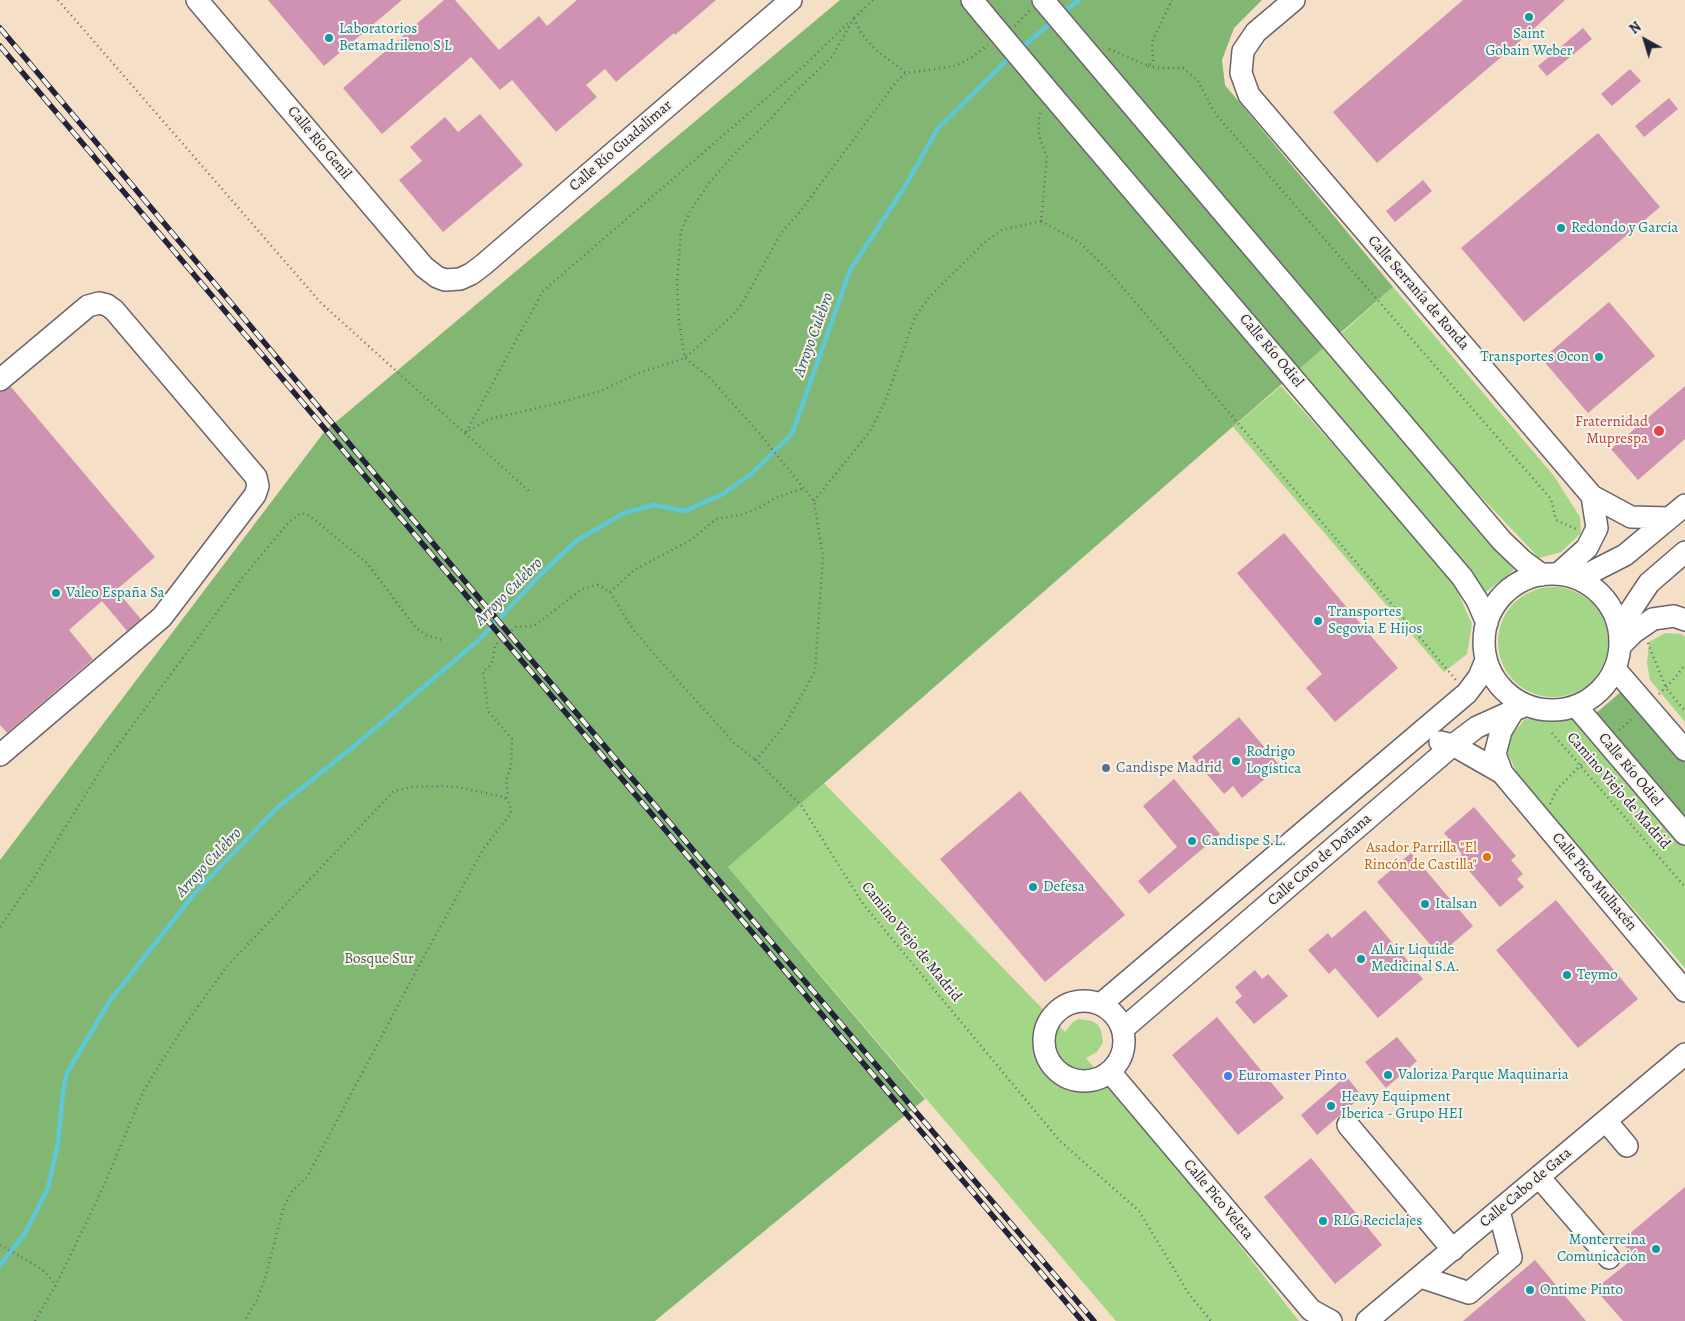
<!DOCTYPE html>
<meta charset="utf-8">
<style>
body{margin:0}
#map{position:relative;width:1685px;height:1321px;overflow:hidden;background:#f5e0c7;font-family:Alegreya,serif}
canvas{display:block}
.north{position:absolute;left:1620px;top:15px;width:50px;height:50px;-webkit-text-stroke:4px #f7f3e8;paint-order:stroke;rotate:321deg;font-size:14px;font-weight:700;line-height:20px;text-align:center;color:#22223b}
.north::after{content:'';display:block;margin:auto;width:18px;height:22px;background:#22223b;clip-path:polygon(50% 0,100% 100%,50% 72%,0 100%)}
</style>
<div id="map">
<canvas width="1685" height="1321"></canvas>
<div class="north">N</div>
</div>
<script>
const context = document.querySelector('canvas').getContext('2d');
context.lineJoin = 'round';
function fillPath(path, color) {
  context.fillStyle = color;
  context.fill(path, 'evenodd');
}
function toPath(rows) {
  const path = new Path2D();
  for (const r of rows) {
    if (r.length === 3) {
      path.moveTo(r[0] + r[2], r[1]);
      path.arc(r[0], r[1], r[2], 0, 2 * Math.PI);
      continue;
    }
    path.moveTo(r[0], r[1]);
    for (let i = 2; i < r.length; i += 2) path.lineTo(r[i], r[i + 1]);
  }
  return path;
}
function strokePath(path, color, width, dash) {
  context.strokeStyle = color;
  context.lineWidth = width;
  context.lineCap = dash ? 'butt' : 'round';
  context.setLineDash(dash || []);
  context.stroke(path);
}
function label(font, color, halo, rows, align = 'center') {
  context.font = font + ' Alegreya,serif';
  context.lineWidth = 4;
  context.setLineDash([]);
  context.textBaseline = 'middle';
  context.strokeStyle = halo;
  context.fillStyle = color;
  for (const [text, x, y, turn = 0] of rows) {
    context.save();
    context.translate(x, y);
    context.rotate((+turn || 0) * Math.PI / 180);
    context.textAlign = isNaN(turn) ? turn : align;
    if (halo) context.strokeText(text, 0, 0);
    context.fillText(text, 0, 0);
    context.restore();
  }
}
fillPath(toPath([
 [1066,46,1514,570,1486,592,1041,67],
 [1393,287,1554,476,1580,517,1581,533,1561,552,1539,558,1452,466,1342,333],
 [1281,386,1451,577,1472,624,1467,654,1444,672,1233,427],
 [1553,642,55],
 [1665,633,1682,634,1685,637,1685,722,1650,680,1647,663,1649,642],
 [1574,715,1685,845,1685,968,1519,778,1504,745,1525,719,1548,720],
 [824,783,1065,1032,1073,1022,1079,1019,1092,1021,1098,1025,1101,1030,1103,1042,1097,1052,1086,1058,1171,1158,1299,1321,1116,1321,728,867]
]), '#a3d686');
fillPath(toPath([
 [840,0,1262,0,1234,28,1222,60,1225,85,1393,287,728,867,925,1099,655,1321,0,1321,0,860,325,431],
 [1623,690,1685,762,1685,819,1595,714]
]), '#82b773');
strokePath(toPath([
 [1061,14,1079,0],
 [1021,48,1053,21],
 [0,1265,25,1233,48,1188,58,1143,63,1091,67,1073,109,1002,194,894,278,807,359,742,481,638,542,573,576,541,624,513,654,505,685,511,721,495,750,475,792,434,850,270,904,188,938,128,1011,56]
]), '#5ec8d8', 4.5);
fillPath(toPath([
 [268,0,402,0,324,66],
 [444,0,455,0,499,50,539,16,547,26,577,0,716,0,675,35,674,33,616,82,605,69,586,85,597,97,556,132,512,80,500,90,471,57,382,134,343,88],
 [1463,0,1565,0,1527,35,1377,163,1333,112],
 [1583,28,1592,39,1547,76,1538,66],
 [1630,69,1641,81,1612,106,1601,94],
 [1669,98,1678,109,1644,137,1635,126],
 [480,114,523,165,443,232,399,180,422,161,410,147,445,117,458,132],
 [1598,133,1660,207,1524,322,1461,248],
 [1423,180,1432,191,1395,222,1386,211],
 [1609,302,1655,356,1588,413,1542,359],
 [1685,386,1685,439,1638,480,1611,449],
 [11,387,155,557,116,590,141,619,127,631,102,601,69,630,93,659,7,733,0,725,0,392],
 [1284,533,1398,668,1335,722,1306,688,1322,674,1237,573],
 [1239,717,1280,766,1242,798,1233,786,1224,794,1192,757],
 [1174,779,1220,834,1149,894,1138,881,1177,847,1143,806],
 [1020,791,1125,915,1045,982,940,859],
 [1474,807,1516,856,1511,860,1523,874,1517,879,1524,887,1500,907,1458,858,1462,854,1444,833],
 [1411,853,1473,926,1439,955,1377,882],
 [1556,900,1638,999,1578,1048,1496,950],
 [1365,910,1423,979,1378,1018,1335,968,1329,974,1308,950,1328,933,1332,938],
 [1255,970,1262,979,1268,974,1288,996,1254,1024,1235,1002,1242,996,1235,987],
 [1217,1017,1284,1098,1238,1135,1172,1055],
 [1397,1037,1417,1061,1386,1088,1365,1062],
 [1346,1076,1362,1096,1317,1135,1301,1115],
 [1311,1158,1382,1245,1335,1284,1264,1197],
 [1685,1187,1685,1321,1623,1321,1595,1289,1634,1258,1621,1241],
 [1535,1260,1586,1321,1463,1321]
]), '#cf92b3');
const minor = toPath([
 [197,0,424,267,437,277,445,280,460,279,471,274,483,265,791,0],
 [972,0,986,17],
 [1043,0,1502,541,1523,561,1542,575],
 [1294,0,1256,32,1243,51,1241,73,1249,95,1592,496,1631,517,1669,518],
 [1044,86,1462,577,1477,600,1487,623],
 [0,380,88,306,99,303,107,305,114,310,256,477,258,486,255,495,162,617,0,755],
 [1558,574,1587,548,1597,528,1592,496],
 [1552,642,68],
 [1578,579,1625,555,1685,505],
 [1619,628,1649,583,1685,552],
 [1620,646,1634,632,1653,619,1674,616,1685,620],
 [1615,669,1685,750],
 [1576,706,1685,834],
 [1513,711,1501,731,1495,754,1502,773,1685,991],
 [1440,742,1453,745,1502,773],
 [1084,1041,40],
 [1101,1004,1467,693,1479,677,1486,660],
 [1123,1029,1453,745,1477,727,1526,705],
 [1110,1072,1311,1310,1331,1321],
 [1606,1121,1627,1146],
 [1348,1125,1453,1250],
 [1539,1177,1609,1258],
 [1421,1277,1469,1293,1511,1257,1499,1211],
 [1367,1321,1685,1054]
]);
strokePath(minor, '#6c646c', 24);
strokePath(toPath([
 [58,0,321,303,530,492],
 [854,18,832,57,797,90,763,127,737,151,710,182,690,211,681,232,677,283,679,322,685,358,709,377,759,433,814,501,823,557,815,671,785,725,756,760,801,805,863,904,1060,1141,1139,1211,1189,1294,1211,1321],
 [854,18,873,0],
 [854,18,861,33,876,50,906,73],
 [1015,26,1030,10],
 [1109,49,1148,66,1153,62,1152,42,1172,0],
 [1148,66,1161,68,1183,68,1198,81,1212,108,1219,118,1551,499,1556,520,1578,530],
 [1041,221,1079,242,1107,269,1456,680],
 [466,432,543,291,806,64,850,21],
 [465,433,489,419,551,405,601,391,636,374,685,358,733,315,742,304,781,233,799,213,896,82,906,73,956,66,972,57,988,45],
 [814,501,870,431,885,402,915,317,931,295,985,242,1002,230,1041,221,1047,158,1039,135,1039,118,1041,111],
 [610,592,634,570,691,540,716,519,740,515,759,508,775,498,804,488],
 [1648,643,1666,688,1685,711],
 [1659,694,1673,680,1685,665],
 [1619,730,1634,717],
 [1552,733,1685,887],
 [506,798,508,792,506,781,511,766,512,739,488,711,483,671,489,667,493,660,495,645,516,627,534,626,582,589,598,585,610,592,632,628,655,655,735,744,756,760],
 [1550,804,1557,789,1593,753],
 [0,927,32,881,107,760,243,577,289,522,301,513,310,516,367,563,415,627,426,635,443,640],
 [0,1245,35,1265,45,1272,56,1285],
 [35,1321,58,1281,102,1190,144,1090,182,1029,227,966,394,791,412,787,442,786,457,787,504,797,510,804,511,813,484,848,429,947,307,1177,293,1190,284,1206,265,1278,257,1300,244,1321]
]), '#6c646c', 2.5, [1, 4]);
strokePath(minor, '#fff', 21);
const rail = toPath([
 [0,28,516,642,1094,1321],
 [0,46,1082,1321]
]);
strokePath(rail, '#22223b', 5.5);
strokePath(rail, '#f7f3e8', 4, [11]);
const minorBridge = toPath([
 [986,17,1044,86]
]);
strokePath(minorBridge, '#6c646c', 24, []);
strokePath(minorBridge, '#fff', 21);
for (const [x, y, r, color] of [
 [1529,17,5,"#0f9aa8"],
 [329,38,5,"#0f9aa8"],
 [1561,228,5,"#0f9aa8"],
 [1599,357,5,"#0f9aa8"],
 [1659,431,6,"#e0444e"],
 [56,593,5,"#0f9aa8"],
 [1318,621,5,"#0f9aa8"],
 [1236,761,5,"#0f9aa8"],
 [1106,768,5,"#5c6f8a"],
 [1192,841,5,"#0f9aa8"],
 [1487,857,5,"#e8710a"],
 [1033,887,5,"#0f9aa8"],
 [1425,904,5,"#0f9aa8"],
 [1361,959,5,"#0f9aa8"],
 [1567,975,5,"#0f9aa8"],
 [1388,1075,5,"#0f9aa8"],
 [1228,1076,5,"#3f7fe0"],
 [1331,1106,5,"#0f9aa8"],
 [1323,1221,5,"#0f9aa8"],
 [1656,1249,5,"#0f9aa8"],
 [1530,1290,5,"#0f9aa8"]
]) {
  const dot = new Path2D();
  dot.arc(x, y, r, 0, 2 * Math.PI);
  context.fillStyle = color;
  context.fill(dot);
  strokePath(dot, '#f7f3e8', 2);
}
label('15px', '#0d838f', '#f7f3e8', [
 ["Laboratorios",339,29],
 ["Betamadrileno S L",339,46],
 ["Saint",1529,34,"center"],
 ["Gobain Weber",1529,51,"center"],
 ["Redondo y García",1571,228],
 ["Transportes Ocon",1589,357,"right"],
 ["Valeo España Sa",66,593],
 ["Transportes",1328,612],
 ["Segovia E Hijos",1328,629],
 ["Rodrigo",1246,752],
 ["Logística",1246,769],
 ["Candispe S.L.",1202,841],
 ["Defesa",1043,887],
 ["Italsan",1435,904],
 ["Al Air Liquide",1371,950],
 ["Medicinal S.A.",1371,967],
 ["Teymo",1577,975],
 ["Valoriza Parque Maquinaria",1398,1075],
 ["Heavy Equipment",1341,1097],
 ["Iberica - Grupo HEI",1341,1114],
 ["RLG Reciclajes",1333,1221],
 ["Monterreina",1646,1240,"right"],
 ["Comunicación",1646,1257,"right"],
 ["Ontime Pinto",1540,1290]
], 'left');
label('15px', '#22223b', '#f7f3e8', [
 ["Calle Río Genil",319,143,50],
 ["Calle Río Guadalimar",621,146,-41],
 ["Calle Serranía de Ronda",1418,293,49],
 ["Calle Río Odiel",1271,351,50],
 ["Calle Río Odiel",1630,770,50],
 ["Camino Viejo de Madrid",1618,791,49],
 ["Calle Coto de Doñana",1320,860,-41],
 ["Calle Pico Mulhacén",1594,882,50],
 ["Camino Viejo de Madrid",911,942,51],
 ["Calle Cabo de Gata",1526,1188,-40],
 ["Calle Pico Veleta",1218,1200,50]
]);
label('15px', '#be3a42', '#f7f3e8', [
 ["Fraternidad",1648,422],
 ["Muprespa",1648,439]
], 'right');
label('15px', '#4e5e75', '#f7f3e8', [
 ["Candispe Madrid",1116,768]
], 'left');
label('15px', '#c56008', '#f7f3e8', [
 ["Asador Parrilla \"El",1477,848],
 ["Rincón de Castilla\"",1477,865]
], 'right');
label('15px', '#495852', '#f7f3e8', [
 ["Bosque Sur",379,959]
]);
label('15px', '#366cbe', '#f7f3e8', [
 ["Euromaster Pinto",1238,1076]
], 'left');
label('italic 16px', '#34546a', '#f7f3e8', [
 ["Arroyo Culebro",814,335,-70],
 ["Arroyo Culebro",509,592,-45],
 ["Arroyo Culebro",209,863,-47]
]);
</script>
